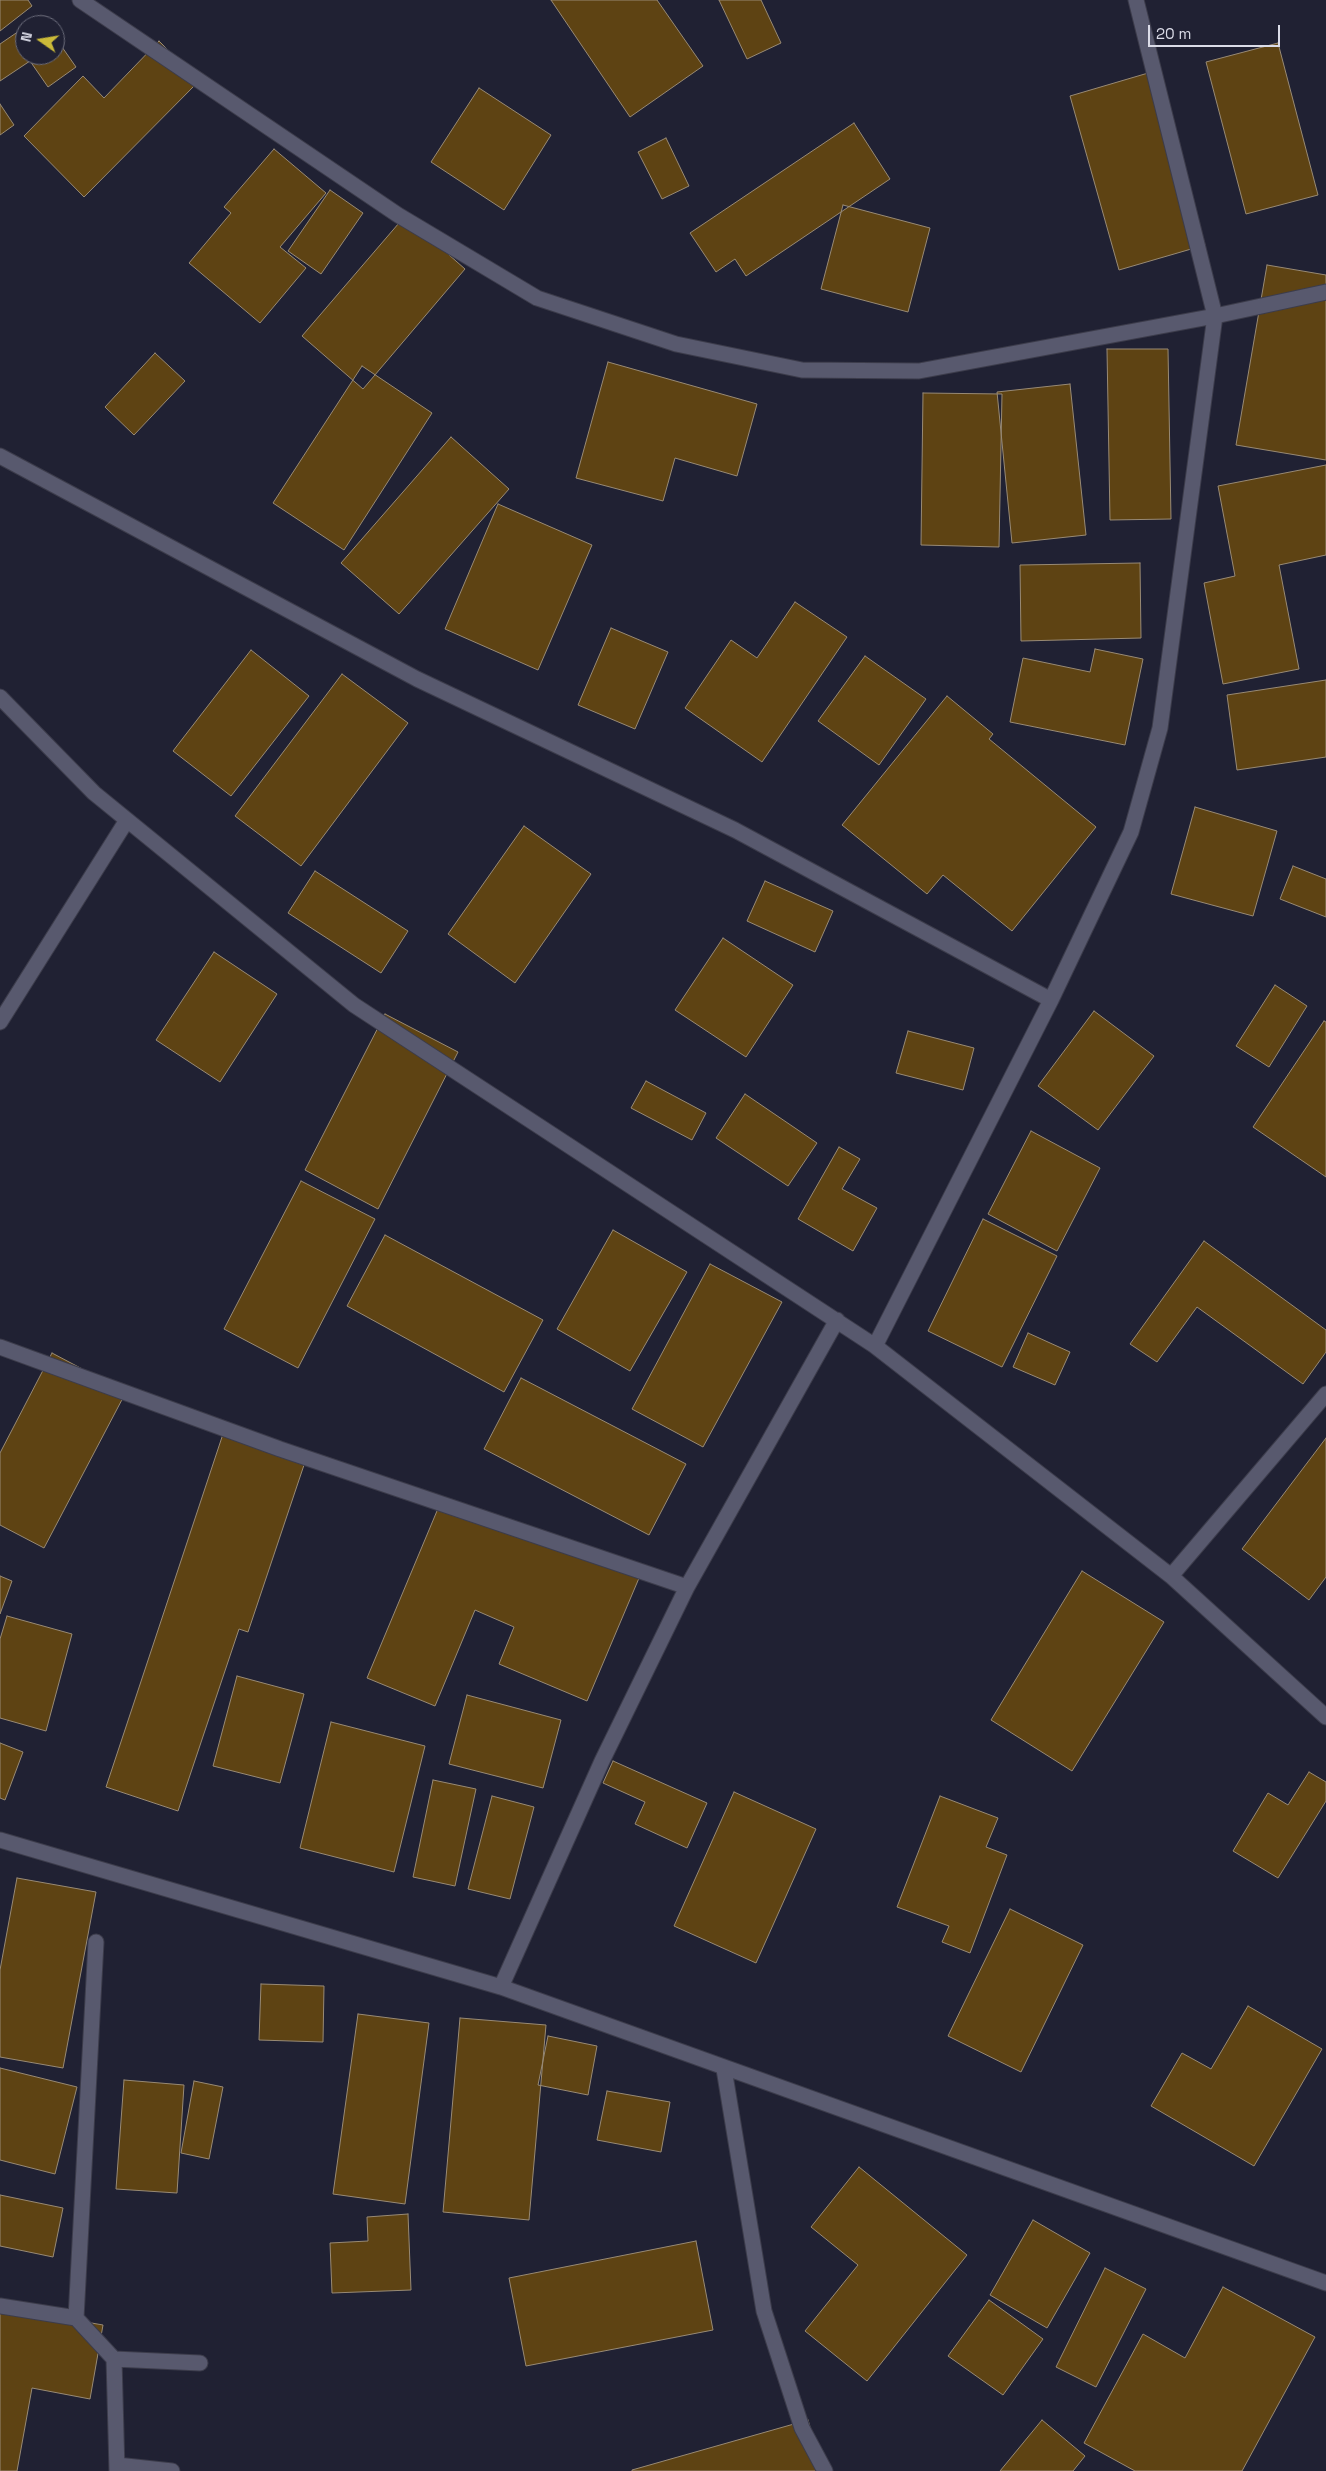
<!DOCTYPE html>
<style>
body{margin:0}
#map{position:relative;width:1326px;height:2471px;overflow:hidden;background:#202133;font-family:"Space Grotesk",sans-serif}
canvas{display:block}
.north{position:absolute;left:15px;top:15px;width:50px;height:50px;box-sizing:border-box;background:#202133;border:1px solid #6b6c7b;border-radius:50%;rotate:283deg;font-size:14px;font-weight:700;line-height:20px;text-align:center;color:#dbdce8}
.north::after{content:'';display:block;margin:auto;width:18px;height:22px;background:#cbba39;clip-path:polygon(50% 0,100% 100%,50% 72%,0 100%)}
.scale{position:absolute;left:1148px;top:25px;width:132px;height:22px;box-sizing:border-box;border:2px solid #dbdce8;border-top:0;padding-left:6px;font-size:15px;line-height:18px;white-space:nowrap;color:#dbdce8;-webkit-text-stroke:4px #202133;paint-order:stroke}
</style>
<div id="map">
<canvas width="1326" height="2471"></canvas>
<div class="north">N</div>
<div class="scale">20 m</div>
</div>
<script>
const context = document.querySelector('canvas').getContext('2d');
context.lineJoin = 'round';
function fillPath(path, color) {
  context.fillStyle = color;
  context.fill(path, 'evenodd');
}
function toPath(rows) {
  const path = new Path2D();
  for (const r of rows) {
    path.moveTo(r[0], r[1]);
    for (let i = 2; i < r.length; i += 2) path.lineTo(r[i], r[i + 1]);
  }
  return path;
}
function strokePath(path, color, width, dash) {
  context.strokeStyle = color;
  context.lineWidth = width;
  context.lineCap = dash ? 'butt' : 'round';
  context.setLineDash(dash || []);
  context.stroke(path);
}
const building = toPath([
 [0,0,28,0,32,6,0,31,0,0],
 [551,0,657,0,703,66,630,117,551,0],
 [719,0,761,0,781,43,747,59,719,0],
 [41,16,47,25,28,25,41,16],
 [25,27,25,55,55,55,55,37,76,67,48,87,30,61,0,81,0,44,25,27],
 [159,41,199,81,84,197,24,136,83,76,104,98,159,41],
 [1278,43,1318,195,1246,214,1206,62,1278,43],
 [1155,71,1205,245,1119,270,1070,96,1155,71],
 [479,88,551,135,504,210,431,162,479,88],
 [0,104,14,125,0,135,0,104],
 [854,123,890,179,746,276,735,259,716,272,690,233,854,123],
 [666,138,689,186,662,199,638,152,666,138],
 [274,149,326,193,280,247,306,268,260,323,189,263,231,213,224,207,274,149],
 [330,190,363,213,321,274,288,251,330,190],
 [843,205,930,228,908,312,821,289,843,205],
 [405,216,465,269,363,389,302,336,405,216],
 [1267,265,1326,275,1326,460,1236,445,1267,265],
 [1107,349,1168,349,1171,519,1110,520,1107,349],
 [155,353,185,381,134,435,105,407,155,353],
 [608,362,757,404,737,476,675,458,663,501,576,478,608,362],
 [362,366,432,413,344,550,273,503,362,366],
 [1070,384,1086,535,1012,543,997,392,1070,384],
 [923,393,1002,394,999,547,921,545,923,393],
 [451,437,509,489,399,614,341,563,451,437],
 [1326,465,1326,555,1279,565,1299,669,1223,684,1204,583,1235,576,1218,486,1326,465],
 [498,504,592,545,538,670,445,629,498,504],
 [1140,563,1141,638,1021,641,1020,565,1140,563],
 [795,602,847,637,762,762,685,708,731,640,757,658,795,602],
 [611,628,668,652,635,729,578,705,611,628],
 [1095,649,1143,659,1125,745,1010,722,1023,658,1090,672,1095,649],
 [251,650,309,696,231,796,173,751,251,650],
 [865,656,926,699,879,765,818,721,865,656],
 [342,674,408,723,301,866,235,816,342,674],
 [1326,680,1326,757,1237,770,1227,695,1326,680],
 [947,696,993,734,989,739,1096,827,1012,931,943,875,927,894,842,825,947,696],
 [1195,807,1277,831,1253,916,1171,894,1195,807],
 [524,826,591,874,515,983,448,934,524,826],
 [1293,866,1326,879,1326,917,1280,899,1293,866],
 [315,871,408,931,381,973,288,913,315,871],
 [765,881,833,911,815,952,747,921,765,881],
 [723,938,793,985,746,1057,675,1010,723,938],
 [214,952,277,994,220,1082,156,1040,214,952],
 [1275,985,1307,1006,1269,1067,1236,1046,1275,985],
 [1094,1011,1154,1056,1098,1130,1038,1086,1094,1011],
 [385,1014,458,1052,378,1209,305,1170,385,1014],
 [1324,1021,1326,1022,1326,1177,1253,1127,1324,1021],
 [908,1031,974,1048,963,1090,896,1073,908,1031],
 [646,1081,706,1113,692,1140,631,1108,646,1081],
 [745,1094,817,1143,788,1186,716,1138,745,1094],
 [1031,1131,1100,1168,1057,1251,988,1214,1031,1131],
 [839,1147,860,1159,842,1189,877,1208,853,1251,798,1219,839,1147],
 [301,1181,375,1219,298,1368,224,1329,301,1181],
 [983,1219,1057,1256,1002,1367,928,1331,983,1219],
 [613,1230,687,1272,630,1371,557,1329,613,1230],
 [385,1235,543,1320,504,1392,347,1306,385,1235],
 [1204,1241,1326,1330,1326,1352,1303,1384,1197,1307,1157,1362,1130,1344,1204,1241],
 [710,1264,782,1302,703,1447,632,1409,710,1264],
 [1028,1333,1070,1352,1055,1385,1013,1367,1028,1333],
 [52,1353,126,1392,44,1548,0,1525,0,1453,52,1353],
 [521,1378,686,1464,649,1535,484,1449,521,1378],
 [223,1434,305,1462,248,1632,239,1629,178,1811,106,1787,223,1434],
 [1326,1438,1326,1577,1309,1600,1242,1549,1326,1438],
 [442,1499,642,1571,587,1701,499,1664,514,1627,475,1610,435,1706,367,1678,442,1499],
 [1082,1571,1164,1622,1072,1771,991,1720,1082,1571],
 [0,1576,12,1581,0,1614,0,1576],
 [7,1616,72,1634,46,1731,0,1718,0,1639,7,1616],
 [237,1676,304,1694,280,1783,213,1766,237,1676],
 [467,1695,561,1720,543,1788,449,1764,467,1695],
 [331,1722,425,1746,394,1872,300,1848,331,1722],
 [0,1743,23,1752,5,1800,0,1798,0,1743],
 [613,1761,707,1803,687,1848,635,1824,645,1802,603,1783,613,1761],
 [1309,1772,1326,1782,1326,1801,1278,1878,1233,1851,1268,1793,1288,1805,1309,1772],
 [433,1780,476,1789,455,1886,413,1877,433,1780],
 [734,1792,816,1829,756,1963,674,1926,734,1792],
 [492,1796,534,1807,510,1899,468,1889,492,1796],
 [940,1796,998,1818,986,1847,1007,1855,970,1953,942,1942,949,1926,897,1907,940,1796],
 [17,1878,96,1892,63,2068,0,2057,0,1970,17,1878],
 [1010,1909,1083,1945,1021,2072,948,2036,1010,1909],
 [261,1984,324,1986,323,2042,259,2040,261,1984],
 [1248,2006,1322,2049,1254,2166,1151,2106,1182,2053,1211,2069,1248,2006],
 [358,2014,429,2023,405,2204,333,2194,358,2014],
 [460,2018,546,2025,529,2220,443,2212,460,2018],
 [548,2036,597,2046,588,2095,538,2085,548,2036],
 [0,2068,77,2087,55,2174,0,2160,0,2068],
 [124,2080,184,2085,177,2193,116,2189,124,2080],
 [194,2081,223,2087,209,2159,181,2153,194,2081],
 [607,2091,670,2102,661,2152,597,2140,607,2091],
 [859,2167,967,2255,867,2381,805,2331,858,2265,811,2227,859,2167],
 [0,2195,63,2208,53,2257,0,2246,0,2195],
 [408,2214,411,2290,332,2293,330,2243,368,2241,367,2217,408,2214],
 [1033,2220,1090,2253,1047,2328,990,2295,1033,2220],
 [696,2241,713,2330,526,2366,509,2278,696,2241],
 [1105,2268,1146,2289,1096,2387,1056,2367,1105,2268],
 [1223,2287,1315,2337,1242,2471,1135,2471,1084,2443,1143,2334,1185,2358,1223,2287],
 [989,2300,1043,2339,1003,2395,948,2356,989,2300],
 [0,2307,103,2325,90,2399,32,2388,17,2471,0,2471,0,2307],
 [808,2420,823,2471,632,2471,632,2470,808,2420],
 [1042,2420,1085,2456,1073,2471,1000,2471,1042,2420]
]);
fillPath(building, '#5e4313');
strokePath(building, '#988a75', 1);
const minor = toPath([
 [80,0,398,215,537,298,676,344,802,370,919,371,1215,316,1326,292],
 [0,456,417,679,735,830,1051,1000],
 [0,697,94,793,354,1005,875,1346,1171,1576,1326,1717],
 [0,1022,127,820],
 [875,1346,1051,1000,1131,832,1160,728,1215,316,1136,0],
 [0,1347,280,1449,687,1587],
 [1171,1576,1326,1394],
 [0,1840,501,1987,1326,2283],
 [501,1987,602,1761,687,1587,837,1320],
 [724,2069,764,2311,802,2428,825,2471],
 [0,2306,76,2318,114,2359,117,2471],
 [76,2318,96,1942],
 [114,2359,200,2363],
 [117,2465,172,2471]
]);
strokePath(minor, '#3c3c4b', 17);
strokePath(minor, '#58596e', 15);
</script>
